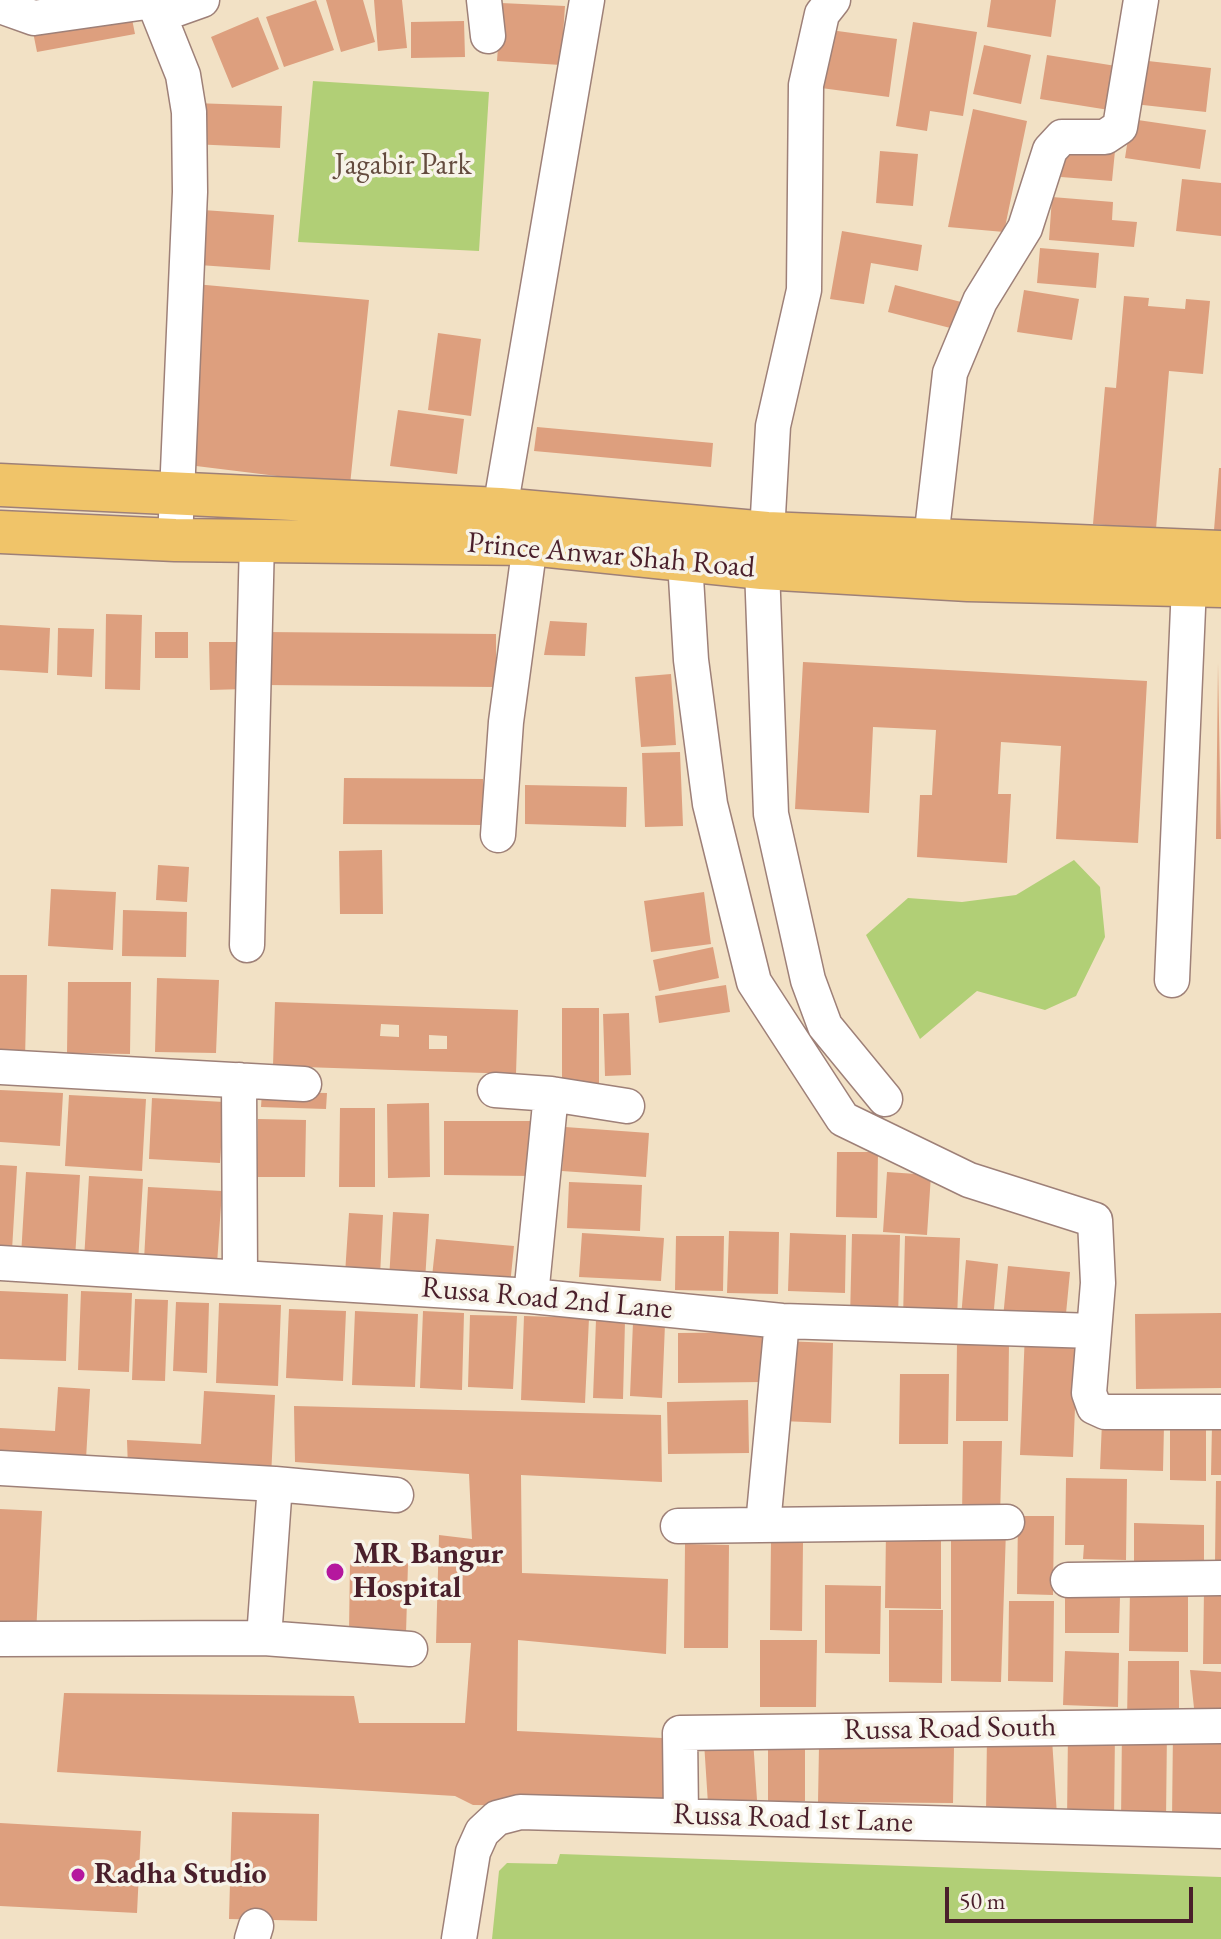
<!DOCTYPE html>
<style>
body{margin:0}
#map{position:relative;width:1221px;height:1939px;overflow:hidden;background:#f2e1c5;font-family:"EB Garamond",serif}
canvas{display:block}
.scale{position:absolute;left:945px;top:1887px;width:248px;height:36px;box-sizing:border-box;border:4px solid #4a1f2b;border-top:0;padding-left:10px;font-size:24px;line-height:28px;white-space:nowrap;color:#4a1f2b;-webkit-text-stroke:6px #f7f3e8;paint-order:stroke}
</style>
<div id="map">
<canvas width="1221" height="1939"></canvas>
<div class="scale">50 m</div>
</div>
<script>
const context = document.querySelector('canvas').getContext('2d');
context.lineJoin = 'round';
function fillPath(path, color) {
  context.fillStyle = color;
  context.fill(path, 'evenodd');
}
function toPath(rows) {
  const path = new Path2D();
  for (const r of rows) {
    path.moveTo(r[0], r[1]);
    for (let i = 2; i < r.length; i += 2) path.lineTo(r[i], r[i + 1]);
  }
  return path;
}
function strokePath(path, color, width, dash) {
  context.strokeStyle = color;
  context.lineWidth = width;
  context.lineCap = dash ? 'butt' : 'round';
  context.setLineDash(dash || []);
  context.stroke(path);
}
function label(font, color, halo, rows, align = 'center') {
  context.font = font + ' "EB Garamond",serif';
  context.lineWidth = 7;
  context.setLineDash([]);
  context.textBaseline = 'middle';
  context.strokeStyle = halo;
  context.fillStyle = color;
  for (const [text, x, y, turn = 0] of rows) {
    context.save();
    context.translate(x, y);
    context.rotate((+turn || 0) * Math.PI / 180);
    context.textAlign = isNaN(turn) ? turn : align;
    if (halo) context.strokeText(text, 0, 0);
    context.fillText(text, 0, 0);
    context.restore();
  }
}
fillPath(toPath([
 [313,81,489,92,479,251,298,242],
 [1074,860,1100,887,1105,937,1076,996,1045,1010,977,991,920,1039,866,935,908,898,962,902,1016,895],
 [560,1854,1221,1877,1221,1939,492,1939,499,1871,507,1863,557,1864]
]), '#b1cf76');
fillPath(toPath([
 [316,0,334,50,284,67,266,17],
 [326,0,363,0,375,42,341,52],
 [374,0,402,0,407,48,378,51],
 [991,0,1056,0,1051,37,987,27],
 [501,3,565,6,561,65,497,61],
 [130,9,135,34,37,52,32,27],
 [258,17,279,69,232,88,211,37],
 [464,21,465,57,411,58,411,22],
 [913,22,977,32,963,116,930,111,927,131,896,126],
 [830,30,897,39,889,97,821,88],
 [984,45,1031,55,1021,104,973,94],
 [1047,55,1116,66,1109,110,1040,99],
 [1139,60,1211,68,1206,112,1134,104],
 [193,103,282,106,280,148,191,144],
 [973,109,1027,121,1004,232,948,227],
 [1131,119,1206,130,1200,169,1125,158],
 [1064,147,1115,151,1112,181,1061,177],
 [880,151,918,154,913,206,876,203],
 [1182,179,1221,183,1221,236,1176,231],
 [1052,197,1113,202,1112,220,1137,222,1134,247,1049,240],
 [203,210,274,215,270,270,199,265],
 [842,231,922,245,918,271,871,263,864,304,830,299],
 [1040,248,1099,253,1096,288,1037,283],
 [195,284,369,300,350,485,188,465],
 [895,285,969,304,962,331,888,312],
 [1024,290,1079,299,1072,340,1017,332],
 [1124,296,1149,298,1148,306,1185,309,1186,299,1210,301,1203,374,1169,371,1156,529,1093,524,1105,387,1116,388],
 [438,333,481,339,471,416,428,410],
 [398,410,464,419,457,474,390,466],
 [537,427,713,443,711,467,534,451],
 [1219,468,1221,468,1221,531,1214,530],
 [106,614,142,615,140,690,105,689],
 [550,621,587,623,585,656,544,655],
 [0,625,50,628,48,673,0,670],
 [58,628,94,629,92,677,57,675],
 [155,632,188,632,188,658,155,658],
 [265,632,496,634,496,687,265,685],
 [209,642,244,642,245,689,210,690],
 [803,662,1147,681,1138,843,1056,839,1061,746,1001,742,998,794,1011,794,1007,863,917,857,920,795,932,795,936,730,873,727,869,813,795,809],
 [1218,663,1221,839,1216,839],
 [671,674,676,745,641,747,635,677],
 [680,752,683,826,645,827,642,753],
 [344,778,483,779,483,825,343,824],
 [525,785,627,787,626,827,525,824],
 [382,850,383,914,340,914,339,851],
 [158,865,189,867,187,902,156,900],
 [51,889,116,892,113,950,48,946],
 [704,892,711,944,651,952,644,901],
 [123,910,187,912,186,957,122,956],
 [713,947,719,978,659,991,653,960],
 [0,975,27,975,25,1059,0,1058],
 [157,978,219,980,216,1053,155,1052],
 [68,982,131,982,130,1054,67,1053],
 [726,985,730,1012,659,1023,655,996],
 [275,1002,518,1010,516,1074,273,1066],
 [381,1024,399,1025,399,1037,380,1036],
 [429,1035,447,1036,447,1049,429,1049],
 [562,1008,599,1008,599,1090,562,1090],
 [629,1013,631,1075,605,1076,603,1014],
 [0,1090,63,1093,60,1146,0,1142],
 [262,1092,327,1093,326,1109,261,1107],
 [69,1095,146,1099,142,1171,65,1166],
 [152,1098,224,1102,220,1163,149,1159],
 [429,1103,430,1177,388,1178,387,1104],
 [340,1108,375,1108,375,1187,339,1187],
 [258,1119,306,1120,305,1177,257,1177],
 [444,1121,533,1121,533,1176,444,1175],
 [565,1127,649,1133,646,1177,562,1171],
 [837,1152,878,1152,877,1218,836,1217],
 [0,1165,17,1166,12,1250,0,1249],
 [26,1172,80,1175,75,1259,21,1256],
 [887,1172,931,1175,927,1235,883,1232],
 [89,1176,143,1179,138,1263,84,1260],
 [569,1182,642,1185,640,1231,567,1228],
 [148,1187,222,1191,217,1264,144,1260],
 [393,1212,429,1214,425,1282,389,1280],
 [349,1213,383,1215,380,1276,345,1274],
 [729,1231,779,1232,778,1294,727,1293],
 [582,1233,664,1238,661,1281,579,1277],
 [790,1233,846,1235,845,1293,788,1291],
 [852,1234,900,1235,898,1320,850,1319],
 [676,1236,724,1236,723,1291,675,1290],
 [905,1236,960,1238,957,1320,903,1319],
 [436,1239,514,1246,510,1285,432,1277],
 [966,1260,998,1264,993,1320,961,1317],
 [1008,1266,1070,1272,1065,1324,1003,1318],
 [0,1291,68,1294,66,1361,0,1359],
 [81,1291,132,1293,129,1372,78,1370],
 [135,1299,168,1300,165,1381,132,1380],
 [176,1302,209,1303,207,1373,173,1371],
 [219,1303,281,1305,278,1386,216,1383],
 [289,1309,346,1311,343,1381,286,1378],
 [355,1311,418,1314,415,1387,352,1385],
 [423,1311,464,1313,462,1390,420,1388],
 [1221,1313,1221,1388,1136,1389,1135,1314],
 [470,1315,517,1316,513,1389,468,1387],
 [524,1316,589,1318,585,1403,521,1400],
 [596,1320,625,1321,623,1399,593,1398],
 [633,1322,665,1324,662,1398,630,1396],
 [763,1332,763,1382,678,1383,678,1333],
 [1025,1332,1078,1334,1073,1457,1020,1455],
 [784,1341,833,1343,831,1423,781,1421],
 [957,1342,1009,1343,1008,1421,956,1421],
 [900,1374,949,1374,948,1444,899,1444],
 [58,1387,90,1389,86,1459,0,1453,0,1428,55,1431],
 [204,1391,275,1395,271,1477,128,1469,127,1440,201,1444],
 [748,1400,749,1453,668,1454,667,1402],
 [294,1406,661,1415,662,1482,521,1475,522,1573,668,1579,666,1654,518,1640,517,1731,662,1738,666,1807,473,1805,455,1796,57,1772,64,1693,354,1696,359,1723,465,1723,471,1643,436,1643,439,1535,472,1539,469,1474,295,1462],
 [1102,1422,1164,1425,1163,1471,1100,1469],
 [1212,1425,1221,1425,1221,1475,1211,1475],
 [1170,1429,1206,1430,1206,1481,1170,1480],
 [963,1441,1002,1441,1000,1517,962,1517],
 [1066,1478,1127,1479,1126,1560,1083,1559,1084,1545,1065,1545],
 [1216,1481,1221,1481,1221,1562,1215,1562],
 [0,1509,42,1511,36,1635,0,1633],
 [1018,1516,1054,1516,1053,1595,1017,1594],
 [1134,1523,1204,1525,1204,1568,1134,1567],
 [886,1530,941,1530,941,1609,885,1608],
 [951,1530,1006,1530,1001,1682,951,1681],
 [771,1541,803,1542,802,1631,770,1630],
 [685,1544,729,1545,728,1648,684,1648],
 [350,1562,408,1563,406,1634,349,1633],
 [825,1585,881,1586,880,1654,825,1653],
 [1130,1589,1188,1590,1188,1652,1129,1651],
 [1204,1589,1221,1589,1221,1664,1203,1664],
 [1065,1596,1120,1597,1119,1633,1065,1633],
 [1009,1601,1054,1601,1053,1682,1008,1681],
 [889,1610,943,1610,942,1683,889,1682],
 [760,1640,817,1640,816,1707,760,1707],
 [1065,1651,1119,1653,1118,1707,1063,1705],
 [1128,1661,1179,1661,1179,1721,1127,1721],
 [1190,1670,1221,1672,1221,1709,1194,1708],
 [1122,1728,1167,1728,1166,1821,1121,1821],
 [1173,1730,1221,1730,1221,1821,1172,1820],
 [1068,1731,1115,1731,1114,1821,1067,1821],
 [987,1734,1052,1739,1057,1815,986,1814],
 [768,1737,805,1737,805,1801,768,1801],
 [753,1739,757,1800,708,1804,704,1742],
 [819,1746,954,1748,953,1803,818,1802],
 [232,1812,319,1814,317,1921,229,1919],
 [0,1823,141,1831,137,1913,0,1906]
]), '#dd9f7e');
const minor = toPath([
 [153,0,183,75,189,112,190,192,175,540],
 [484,0,488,36],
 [0,6,34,18,153,1,171,11,202,0],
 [500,509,587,0],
 [767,533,773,426,804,290,806,85,822,14,833,0],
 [931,539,950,373,980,301,1025,228,1050,150,1062,137,1105,137,1120,127,1141,0],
 [685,561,691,660,710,804,754,982,843,1119,969,1180,1095,1220,1098,1283,1089,1393,1094,1407,1105,1412,1221,1412],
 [762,568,771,814,808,980,825,1026,885,1099],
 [498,835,506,722,530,544],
 [247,945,257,540],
 [1172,980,1189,585],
 [0,1067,304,1084],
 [239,1080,240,1277],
 [495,1090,551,1094,531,1296],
 [551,1094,627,1106],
 [0,1263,531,1296,782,1321,1094,1331],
 [0,1468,275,1484,264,1638],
 [275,1484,396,1495],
 [763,1525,782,1321],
 [678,1526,1007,1522],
 [1068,1580,1221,1578],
 [0,1639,264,1638,410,1649],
 [681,1816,680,1733,1221,1726],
 [252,1939,256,1926],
 [459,1939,473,1852,482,1832,497,1818,520,1812,1221,1831]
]);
const major = toPath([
 [0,485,500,509,767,533,1221,552],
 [0,532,175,540,530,544,762,568,968,580,1221,586]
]);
strokePath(minor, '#9e8078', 37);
strokePath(major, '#9e8078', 45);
strokePath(minor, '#fff', 34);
strokePath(major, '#f0c469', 42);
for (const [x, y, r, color] of [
 [335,1572,10,"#b5179e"],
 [78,1875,8,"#b5179e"]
]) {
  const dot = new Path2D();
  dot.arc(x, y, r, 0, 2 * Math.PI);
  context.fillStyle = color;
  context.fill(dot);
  strokePath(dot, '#f7f3e8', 3);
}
label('30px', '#644b3e', '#f7f3e8', [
 ["Jagabir Park",403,166]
]);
label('30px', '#4a1f2b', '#f7f3e8', [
 ["Prince Anwar Shah Road",611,556,5],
 ["Russa Road 2nd Lane",547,1299,5],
 ["Russa Road South",950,1729,-1],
 ["Russa Road 1st Lane",793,1819,2]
]);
label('bold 30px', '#4a1f2b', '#f7f3e8', [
 ["MR Bangur",353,1555],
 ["Hospital",353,1589],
 ["Radha Studio",94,1875]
], 'left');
</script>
